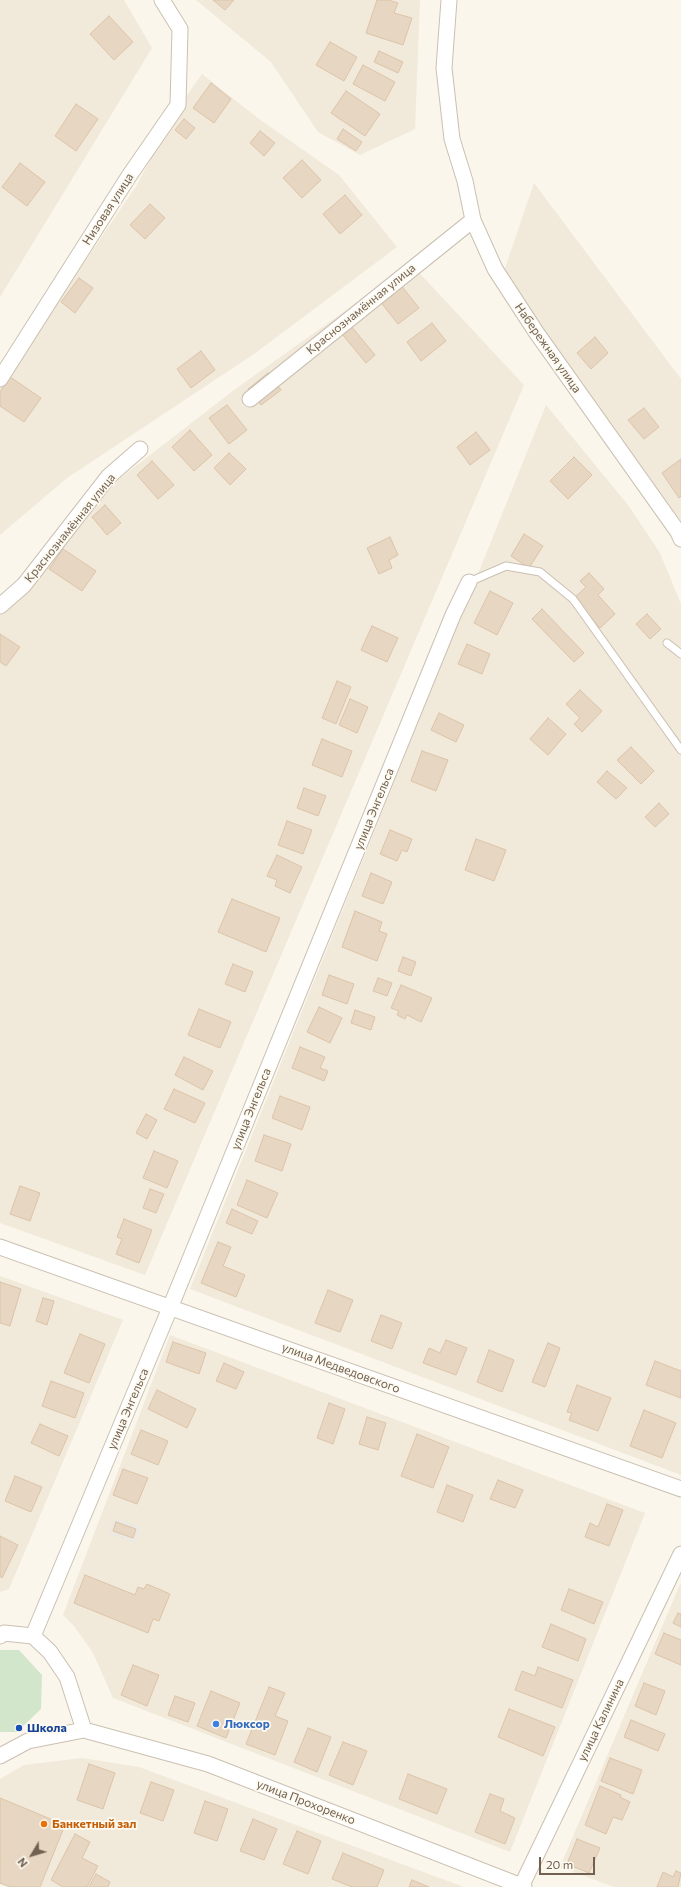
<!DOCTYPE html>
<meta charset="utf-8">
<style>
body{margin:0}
#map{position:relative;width:681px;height:1887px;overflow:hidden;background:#faf6eb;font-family:Commissioner,sans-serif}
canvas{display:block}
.north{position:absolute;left:12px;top:1835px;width:40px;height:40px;-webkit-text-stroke:3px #fdfaf1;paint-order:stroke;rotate:232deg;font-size:11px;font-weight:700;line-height:16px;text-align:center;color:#726151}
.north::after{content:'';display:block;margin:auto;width:14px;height:18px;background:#726151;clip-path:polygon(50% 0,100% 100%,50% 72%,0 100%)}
.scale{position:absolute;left:539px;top:1857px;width:56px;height:18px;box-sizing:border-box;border:2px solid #726151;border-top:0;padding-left:5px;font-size:12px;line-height:14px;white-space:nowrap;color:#726151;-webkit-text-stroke:3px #fdfaf1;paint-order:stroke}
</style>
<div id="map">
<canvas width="681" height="1887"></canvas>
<div class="north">N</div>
<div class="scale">20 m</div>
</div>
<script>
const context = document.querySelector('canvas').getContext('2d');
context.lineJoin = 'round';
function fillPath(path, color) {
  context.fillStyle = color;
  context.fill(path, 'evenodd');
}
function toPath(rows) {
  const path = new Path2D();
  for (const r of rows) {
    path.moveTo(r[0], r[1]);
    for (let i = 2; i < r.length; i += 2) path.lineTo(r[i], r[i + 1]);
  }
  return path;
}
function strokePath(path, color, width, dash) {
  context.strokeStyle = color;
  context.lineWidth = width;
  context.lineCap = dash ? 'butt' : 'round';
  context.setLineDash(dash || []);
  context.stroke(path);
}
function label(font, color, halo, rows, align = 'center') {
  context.font = font + ' Commissioner,sans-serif';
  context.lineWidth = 3.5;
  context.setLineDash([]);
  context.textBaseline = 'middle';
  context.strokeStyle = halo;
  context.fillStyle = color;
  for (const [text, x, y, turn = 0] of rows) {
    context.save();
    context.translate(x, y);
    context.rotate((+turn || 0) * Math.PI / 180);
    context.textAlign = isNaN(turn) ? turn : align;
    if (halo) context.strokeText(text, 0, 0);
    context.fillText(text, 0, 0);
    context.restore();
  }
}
fillPath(toPath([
 [0,0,124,0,152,48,0,297],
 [196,0,420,0,415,129,360,155,318,132,271,62],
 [202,74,259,119,339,175,397,247,254,354,67,478,0,535,0,386,137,185,174,114],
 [534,183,681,379,681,521,516,305,502,277],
 [411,264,524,385,145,1275,0,1223,0,601,114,483,234,390],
 [546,405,628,505,660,553,681,604,681,1475,190,1289],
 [0,1276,123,1320,9,1589,0,1592],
 [170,1335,645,1513,510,1852,113,1698,93,1653,74,1626,63,1615],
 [681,1582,681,1887,614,1887,560,1867],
 [82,1758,139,1767,464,1887,8,1887,0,1884,0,1779,24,1765]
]), '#f1e9da');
fillPath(toPath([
 [115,1518,141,1527,135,1543,109,1534]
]), '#ece9e3');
fillPath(toPath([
 [0,1650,19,1650,42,1675,41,1709,17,1732,0,1732]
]), '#d2e6cb');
const building = toPath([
 [213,0,234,0,225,10,213,0],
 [377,0,388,0,398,3,394,13,412,18,403,45,366,33,377,0],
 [109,16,133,42,114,60,90,34,109,16],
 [330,42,357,57,344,81,316,65,330,42],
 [379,51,403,62,398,73,374,62,379,51],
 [363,65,395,82,385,101,353,84,363,65],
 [211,83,231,99,214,123,193,108,211,83],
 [346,91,380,114,365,136,331,113,346,91],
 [76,104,98,119,76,151,55,136,76,104],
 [184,119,195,128,186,139,175,130,184,119],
 [343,129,362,142,356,151,337,139,343,129],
 [260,131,275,143,264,156,250,143,260,131],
 [302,160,321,180,302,198,283,178,302,160],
 [20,163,45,182,27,206,2,187,20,163],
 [345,195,362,215,340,234,323,214,345,195],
 [150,204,165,218,145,239,130,225,150,204],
 [79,278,93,288,75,313,61,302,79,278],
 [400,284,419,308,398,324,379,300,400,284],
 [346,320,375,355,366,363,337,328,346,320],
 [432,323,446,341,421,361,407,342,432,323],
 [595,337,608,353,591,369,577,353,595,337],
 [201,351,215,370,191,388,177,369,201,351],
 [268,373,281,390,261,405,248,389,268,373],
 [10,377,41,398,24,422,0,406,0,392,10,377],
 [227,405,247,430,229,444,209,418,227,405],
 [644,408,659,427,644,439,628,420,644,408],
 [190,430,212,455,194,471,172,447,190,430],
 [476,432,490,450,470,465,457,447,476,432],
 [229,453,246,469,230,485,214,468,229,453],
 [574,457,592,475,568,499,550,481,574,457],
 [681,459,681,496,679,498,662,473,681,459],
 [152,461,174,485,158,499,137,475,152,461],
 [105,505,121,523,107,535,92,517,105,505],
 [524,534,543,546,529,568,511,556,524,534],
 [390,537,398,555,389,560,392,568,379,574,367,548,390,537],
 [63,549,96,571,82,591,49,569,63,549],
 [589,573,604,589,598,595,615,614,600,628,573,599,586,587,580,581,589,573],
 [490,591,513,603,497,635,474,623,490,591],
 [542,609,584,653,574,662,532,619,542,609],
 [647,614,661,629,650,639,636,624,647,614],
 [372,626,398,638,387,662,361,650,372,626],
 [0,634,20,647,6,666,0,662,0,634],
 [467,644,490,654,482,674,458,664,467,644],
 [337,681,351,687,336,724,322,718,337,681],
 [580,690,602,711,582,732,574,724,580,718,566,704,580,690],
 [350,699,368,707,357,733,339,725,350,699],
 [439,713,464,725,456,742,431,730,439,713],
 [548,718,566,734,548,755,530,739,548,718],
 [322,739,352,751,342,777,312,765,322,739],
 [631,747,654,771,641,784,617,760,631,747],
 [422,751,448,760,436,791,411,781,422,751],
 [607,771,627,788,616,799,597,782,607,771],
 [304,788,326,796,318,816,297,808,304,788],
 [659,803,669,814,655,827,645,817,659,803],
 [287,821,312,830,303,854,278,845,287,821],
 [390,830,412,839,407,852,402,850,397,861,380,854,390,830],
 [476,839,506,850,494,881,465,870,476,839],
 [277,855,302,867,290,893,275,886,277,880,267,876,277,855],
 [371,873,392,882,383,904,362,896,371,873],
 [232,899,280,918,266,952,218,932,232,899],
 [355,911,382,922,379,931,387,934,377,961,342,947,355,911],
 [403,957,416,962,411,976,398,971,403,957],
 [233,964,253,972,245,992,225,984,233,964],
 [329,975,354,984,347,1004,322,995,329,975],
 [378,978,392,983,387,996,373,991,378,978],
 [401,985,432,998,421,1022,407,1015,405,1019,397,1015,399,1011,391,1008,401,985],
 [319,1007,342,1018,330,1043,307,1032,319,1007],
 [199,1009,231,1022,220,1048,188,1035,199,1009],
 [355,1010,375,1017,371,1030,351,1023,355,1010],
 [300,1047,325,1057,320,1068,328,1071,324,1081,292,1068,300,1047],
 [184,1057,213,1071,203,1090,175,1075,184,1057],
 [174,1089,205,1103,195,1123,164,1109,174,1089],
 [280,1096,310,1107,302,1130,272,1118,280,1096],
 [146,1114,157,1120,147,1139,136,1133,146,1114],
 [264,1135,291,1144,282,1171,255,1161,264,1135],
 [154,1151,178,1161,167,1188,143,1178,154,1151],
 [247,1180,278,1193,267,1218,237,1205,247,1180],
 [20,1186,40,1193,30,1221,10,1214,20,1186],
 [150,1189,164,1194,156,1213,143,1208,150,1189],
 [232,1209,258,1221,252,1234,226,1223,232,1209],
 [124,1219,152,1230,139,1263,116,1254,122,1239,117,1237,124,1219],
 [218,1242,231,1247,223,1266,245,1275,236,1297,201,1283,218,1242],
 [0,1282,21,1289,10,1326,0,1323,0,1282],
 [328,1290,353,1300,340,1332,315,1323,328,1290],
 [43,1298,54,1301,47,1325,36,1321,43,1298],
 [381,1315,402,1323,392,1349,371,1341,381,1315],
 [80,1334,105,1344,89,1383,64,1373,80,1334],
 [446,1340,467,1348,456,1375,423,1363,429,1348,440,1353,446,1340],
 [173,1342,206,1353,199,1374,166,1362,173,1342],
 [548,1343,560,1348,545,1387,532,1382,548,1343],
 [489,1350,514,1360,502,1392,477,1382,489,1350],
 [655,1361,681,1371,681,1398,646,1385,655,1361],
 [224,1363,244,1372,236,1389,216,1381,224,1363],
 [51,1381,84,1393,75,1418,42,1406,51,1381],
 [577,1385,611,1398,598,1431,569,1420,572,1413,567,1412,577,1385],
 [157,1390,196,1409,187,1428,148,1409,157,1390],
 [329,1403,345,1409,333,1444,317,1438,329,1403],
 [644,1410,676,1423,662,1458,630,1446,644,1410],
 [367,1417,386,1423,378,1450,359,1444,367,1417],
 [40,1424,68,1436,59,1456,31,1443,40,1424],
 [141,1430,168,1441,158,1465,131,1454,141,1430],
 [417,1434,449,1447,433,1488,401,1476,417,1434],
 [123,1469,148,1478,137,1504,113,1495,123,1469],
 [15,1476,42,1487,31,1512,5,1501,15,1476],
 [498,1480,523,1490,515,1508,490,1499,498,1480],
 [447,1485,473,1495,463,1522,437,1512,447,1485],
 [607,1504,623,1510,609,1546,585,1537,590,1523,598,1527,607,1504],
 [116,1522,136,1529,133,1538,113,1531,116,1522],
 [0,1536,18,1545,2,1578,0,1576,0,1536],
 [85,1575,135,1595,138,1587,144,1589,147,1584,170,1594,159,1621,153,1619,148,1633,74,1603,85,1575],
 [569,1589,603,1602,594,1624,561,1610,569,1589],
 [678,1613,681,1614,681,1627,673,1623,678,1613],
 [551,1624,586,1639,578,1661,542,1647,551,1624],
 [664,1633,681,1640,681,1665,655,1654,664,1633],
 [133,1665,159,1675,147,1706,121,1695,133,1665],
 [538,1667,573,1680,562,1708,515,1690,522,1671,535,1676,538,1667],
 [644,1683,665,1691,656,1715,635,1706,644,1683],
 [269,1687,285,1693,275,1716,288,1721,275,1755,246,1744,269,1687],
 [211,1691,240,1703,226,1738,197,1726,211,1691],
 [175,1696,195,1703,188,1722,168,1715,175,1696],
 [509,1709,555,1727,543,1756,498,1737,509,1709],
 [631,1720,665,1734,658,1751,624,1737,631,1720],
 [308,1728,331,1737,317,1772,294,1762,308,1728],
 [343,1742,367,1751,353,1785,329,1775,343,1742],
 [610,1758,642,1770,633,1794,601,1781,610,1758],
 [89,1764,115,1773,103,1809,77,1800,89,1764],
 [408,1774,447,1789,437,1814,399,1799,408,1774],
 [151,1782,174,1790,163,1821,140,1813,151,1782],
 [600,1786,621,1795,620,1797,630,1802,622,1820,613,1817,606,1834,585,1825,600,1786],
 [490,1794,504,1799,500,1811,515,1818,505,1844,475,1832,490,1794],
 [0,1798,65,1825,40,1887,10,1887,0,1883,0,1798],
 [205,1801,228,1809,217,1841,194,1833,205,1801],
 [253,1819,277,1829,264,1860,240,1851,253,1819],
 [297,1831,321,1841,308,1874,283,1864,297,1831],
 [75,1834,90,1842,82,1858,98,1866,87,1887,63,1887,51,1880,75,1834],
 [577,1839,600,1848,589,1873,567,1864,577,1839],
 [343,1853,384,1870,377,1887,352,1887,332,1879,343,1853],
 [676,1871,681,1873,678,1887,657,1887,663,1872,673,1877,676,1871],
 [96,1874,110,1882,108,1887,89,1887,96,1874],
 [412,1880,429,1887,409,1887,412,1880]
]);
fillPath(building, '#e7d6c1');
strokePath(building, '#ddc4a8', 1);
const service = toPath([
 [469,582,506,566,540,572,573,599,681,750],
 [667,643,681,654]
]);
const minor = toPath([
 [449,0,444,68,452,139,465,181,473,220,495,269,536,332,678,532,681,539],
 [0,379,129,176,178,105,180,29,162,0],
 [250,399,473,220],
 [0,606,24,585,108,477,140,449],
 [0,1247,681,1489],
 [0,1636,4,1633,33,1636,50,1652,67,1677,84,1730],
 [33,1636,170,1308,453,615,469,582],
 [0,1756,28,1741,84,1730,208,1764,524,1887],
 [521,1887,681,1554]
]);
strokePath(service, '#cbc0b2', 9);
strokePath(minor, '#cbc0b2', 17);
strokePath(service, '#fff', 7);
strokePath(minor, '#fff', 15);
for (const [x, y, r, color] of [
 [216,1724,4,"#3f7fe0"],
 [19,1728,4,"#1a4fb4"],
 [44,1824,4,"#e8710a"]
]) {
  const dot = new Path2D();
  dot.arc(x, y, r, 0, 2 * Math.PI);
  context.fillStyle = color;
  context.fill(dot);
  strokePath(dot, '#fdfaf1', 1.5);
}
label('12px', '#726151', '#fdfaf1', [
 ["Низовая улица",108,209,-57],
 ["Краснознамённая улица",361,309,-39],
 ["Набережная улица",548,348,55],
 ["Краснознамённая улица",70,528,-51],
 ["улица Энгельса",374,809,-68],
 ["улица Энгельса",251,1109,-68],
 ["улица Медведовского",341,1368,20],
 ["улица Энгельса",128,1409,-67],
 ["улица Калинина",601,1720,-64],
 ["улица Прохоренко",306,1802,21]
]);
label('bold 12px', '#366cbe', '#fdfaf1', [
 ["Люксор",224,1724]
], 'left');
label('bold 12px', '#164399', '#fdfaf1', [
 ["Школа",27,1728]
], 'left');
label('bold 12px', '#c56008', '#fdfaf1', [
 ["Банкетный зал",52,1824]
], 'left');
</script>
